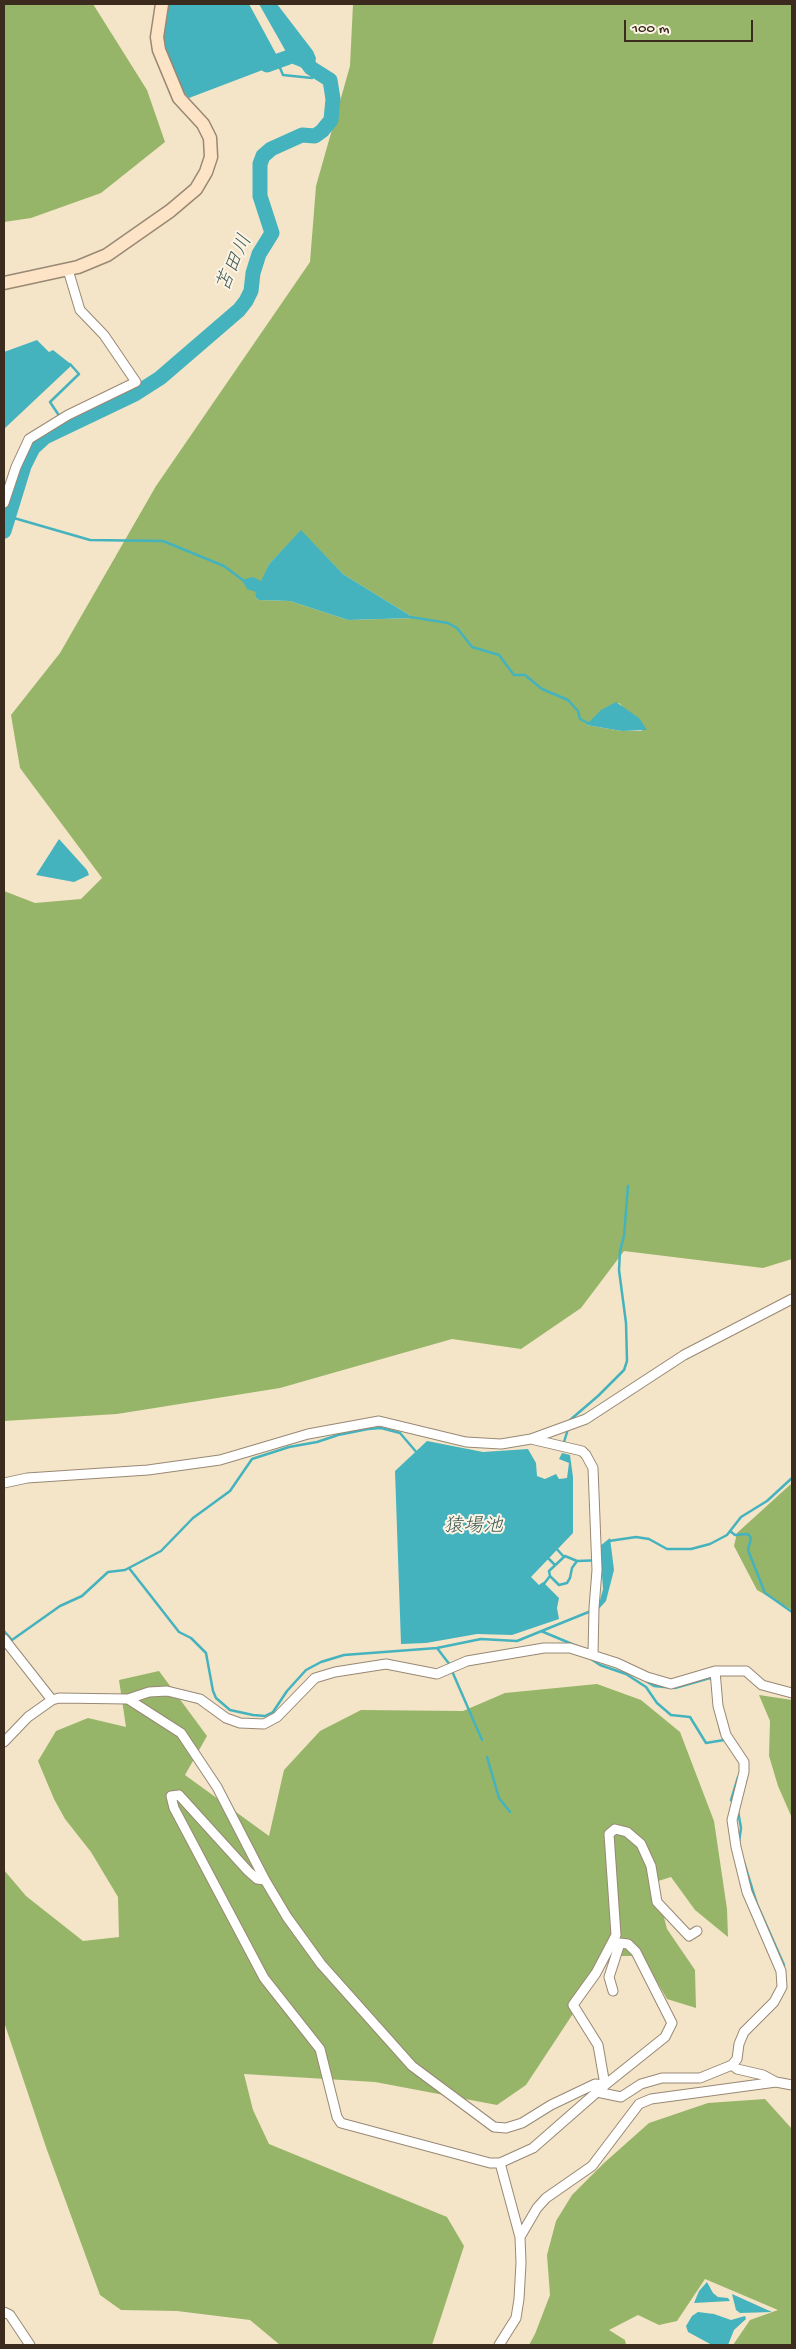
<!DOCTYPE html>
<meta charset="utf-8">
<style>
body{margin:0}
#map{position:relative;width:796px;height:2349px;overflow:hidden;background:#f4e5c9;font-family:"Gochi Hand",sans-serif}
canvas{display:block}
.frame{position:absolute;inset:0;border:5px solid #3b2a1e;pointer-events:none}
.scale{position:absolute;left:624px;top:20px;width:129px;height:22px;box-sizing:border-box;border:2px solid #3b2a1e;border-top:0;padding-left:6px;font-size:15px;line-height:18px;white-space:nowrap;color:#3b2a1e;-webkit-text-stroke:4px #fcf5e5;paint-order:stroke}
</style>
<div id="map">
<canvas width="796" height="2349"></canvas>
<div class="frame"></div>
<div class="scale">100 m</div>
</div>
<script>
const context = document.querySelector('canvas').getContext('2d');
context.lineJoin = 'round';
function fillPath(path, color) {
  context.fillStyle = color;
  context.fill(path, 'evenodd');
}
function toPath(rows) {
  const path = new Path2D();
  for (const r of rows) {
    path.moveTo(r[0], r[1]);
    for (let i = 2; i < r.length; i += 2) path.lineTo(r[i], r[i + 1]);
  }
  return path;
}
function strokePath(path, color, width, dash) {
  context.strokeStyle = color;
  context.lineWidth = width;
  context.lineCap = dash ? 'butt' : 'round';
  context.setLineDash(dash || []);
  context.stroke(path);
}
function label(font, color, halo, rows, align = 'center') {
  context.font = font + ' "Gochi Hand","Klee One",sans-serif';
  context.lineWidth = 4;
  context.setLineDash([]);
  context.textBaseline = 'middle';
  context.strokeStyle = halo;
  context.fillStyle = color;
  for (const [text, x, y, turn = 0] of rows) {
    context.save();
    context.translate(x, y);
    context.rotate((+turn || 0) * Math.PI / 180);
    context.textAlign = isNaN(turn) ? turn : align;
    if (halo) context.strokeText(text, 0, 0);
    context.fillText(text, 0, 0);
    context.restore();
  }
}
fillPath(toPath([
 [4,4,93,4,147,90,165,142,101,193,31,218,4,222],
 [353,4,792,4,792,1259,763,1268,624,1251,581,1308,521,1349,452,1339,280,1388,117,1414,4,1421,4,891,35,903,81,899,102,878,20,768,11,715,60,653,156,486,310,262,316,186,350,66],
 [301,531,343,574,414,618,348,620,290,601,259,600,255,597,269,564],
 [619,703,629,714,639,719,642,731,622,731,586,725],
 [792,1483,792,1610,757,1590,734,1546,737,1533],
 [159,1671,207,1736,185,1775,269,1836,284,1770,320,1731,361,1710,463,1711,505,1693,597,1684,641,1700,680,1732,714,1821,727,1909,728,1937,695,1910,671,1877,655,1882,667,1929,695,1970,696,2008,667,1999,642,1956,611,1956,526,2085,497,2105,375,2082,244,2074,253,2110,269,2144,447,2217,464,2246,432,2345,280,2345,250,2320,177,2311,121,2310,100,2295,47,2150,4,2022,4,1870,26,1896,83,1941,119,1937,118,1897,91,1852,65,1819,54,1799,38,1761,56,1731,88,1718,126,1727,119,1680],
 [759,1695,792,1700,792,1818,778,1786,769,1756,770,1721],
 [765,2099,792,2129,792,2345,733,2345,750,2320,778,2310,705,2279,677,2321,659,2325,638,2315,609,2330,625,2340,626,2345,529,2345,535,2334,550,2295,547,2255,556,2221,572,2195,604,2163,649,2123,708,2103]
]), '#97b568');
fillPath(toPath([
 [168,4,249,4,281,63,189,98,180,88,164,52,163,35],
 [259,4,277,4,313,51,316,58,314,68,310,71,293,64],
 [37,340,49,352,53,350,72,365,4,429,4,352],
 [301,530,343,574,414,618,348,620,290,601,259,600,255,597,256,592,247,589,242,580,253,577,261,581,269,564],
 [616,702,639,718,647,730,622,731,586,725,601,710],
 [59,839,87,870,89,875,74,882,36,875],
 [427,1441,483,1452,528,1449,536,1463,537,1476,545,1479,556,1474,559,1479,567,1478,569,1463,559,1459,562,1453,570,1455,573,1477,573,1533,531,1577,539,1585,543,1582,559,1598,557,1608,559,1619,512,1635,477,1634,426,1643,401,1644,395,1471],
 [610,1538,614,1570,606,1601,597,1611,603,1589,600,1546],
 [707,2282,713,2293,718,2297,728,2298,730,2301,694,2303,699,2291],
 [732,2294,772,2312,740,2313,736,2310],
 [698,2312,714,2314,731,2320,745,2316,746,2319,734,2330,728,2345,712,2345,688,2332,686,2326,692,2316]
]), '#44b3be');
strokePath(toPath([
 [278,63,283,75,312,78,316,72],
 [60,417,50,402,79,374,70,364],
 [63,421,66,426],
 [7,516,90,540,163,541,224,566,244,581],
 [410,617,448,623,457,628,472,647,499,655,514,675,525,675,542,689,568,700,578,711,580,719,588,723],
 [570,1420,598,1396,624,1370,627,1361,626,1323,619,1270,620,1251,624,1236,628,1186],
 [564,1442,568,1429],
 [730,1531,735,1535,748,1534,751,1538,748,1550,765,1593,792,1612],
 [609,1541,636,1537,649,1539,667,1549,691,1549,710,1544,727,1535,741,1517,767,1501,792,1478],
 [555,1547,564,1557],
 [547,1557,555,1565],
 [129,1568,179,1632,191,1638,206,1653,213,1691,216,1698,230,1710,253,1715,265,1716,273,1712,287,1691,306,1670,321,1662,344,1655,437,1648,481,1639,517,1641,591,1611],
 [550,1576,559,1585,567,1583,570,1578,572,1568,577,1561],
 [543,1585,550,1576,549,1571,565,1556,577,1561,605,1560],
 [4,1631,12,1640,60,1606,82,1596,108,1572,125,1570,161,1551,193,1518,230,1491,252,1459,289,1447,317,1442,338,1435,368,1429,381,1428,400,1433,418,1454],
 [541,1631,584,1649],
 [437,1648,450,1665],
 [591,1659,600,1665,626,1674,646,1687,657,1703,671,1715,690,1717,706,1743,724,1740],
 [452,1671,482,1740],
 [644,1680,654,1686,675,1688,710,1678,713,1681],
 [717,1716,721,1733],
 [487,1757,499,1798,510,1812],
 [733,1802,731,1800,738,1777],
 [738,1811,741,1828,739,1842],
 [744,1862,757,1904,784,1965]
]), '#44b3be', 2.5);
strokePath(toPath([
 [4,531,24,466,33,448,45,437,135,394,160,378,239,310,246,301,251,291,253,273,259,254,272,233,260,196,260,164,263,156,271,149,302,135,315,136,322,131,331,120,333,99,330,80,311,68,300,53,267,65]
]), '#44b3be', 15);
const street = toPath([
 [4,503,16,467,29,439,68,415,136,382,104,335,80,310,68,270],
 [531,1439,582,1451,586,1455,593,1468,597,1570,594,1608,593,1654],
 [4,1483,27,1478,148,1470,220,1460,308,1434,379,1421,466,1442,501,1444,531,1439,586,1419,684,1355,792,1299],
 [4,1639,52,1700],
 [128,1699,181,1733,217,1787,265,1880,287,1917,321,1964,412,2066,494,2127,506,2128,522,2123,551,2105,595,2084,605,2085],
 [4,1742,28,1717,52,1700,59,1698,128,1699,149,1692,167,1691,200,1699,226,1718,240,1723,264,1724,277,1717,315,1678,335,1672,386,1664,437,1674,467,1661,544,1648,570,1648,617,1663,647,1677,671,1684,715,1671,746,1671,762,1685,792,1693],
 [265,1880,257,1879,248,1871,179,1795,171,1796,174,1808,264,1978,320,2049,337,2117,341,2123,490,2163,500,2163,533,2148,605,2085,665,2037,672,2023,636,1952,628,1944,620,1943,609,1977,613,1991],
 [732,2065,737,2069,763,2075,776,2082],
 [605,2085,598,2045,573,2005,596,1973,616,1935,609,1834,615,1829,627,1832,641,1844,651,1866,657,1902,689,1936,697,1931],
 [597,2092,621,2097,641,2084,662,2078,700,2078,732,2065,737,2059,739,2044,744,2032,774,2002,782,1987,781,1971,747,1892,736,1847,732,1820,744,1772,744,1762,726,1735,718,1706,715,1671],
 [520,2237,537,2208,546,2198,592,2166,639,2104,651,2099,776,2082,792,2085],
 [4,2312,10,2315,30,2345],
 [499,2345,516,2318,519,2299,521,2263,520,2237,500,2163]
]);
const secondary = toPath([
 [4,283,78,267,107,255,170,211,196,189,206,172,211,157,210,138,203,124,179,98,159,50,157,37,162,4]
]);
strokePath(street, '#988874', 11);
strokePath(secondary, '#988874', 15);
strokePath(street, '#fff', 9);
strokePath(secondary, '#fee4c6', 12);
label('italic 20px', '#3e5a56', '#fcf5e5', [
 ["苫田川",236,264,-66],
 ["猿場池",473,1528]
]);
</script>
